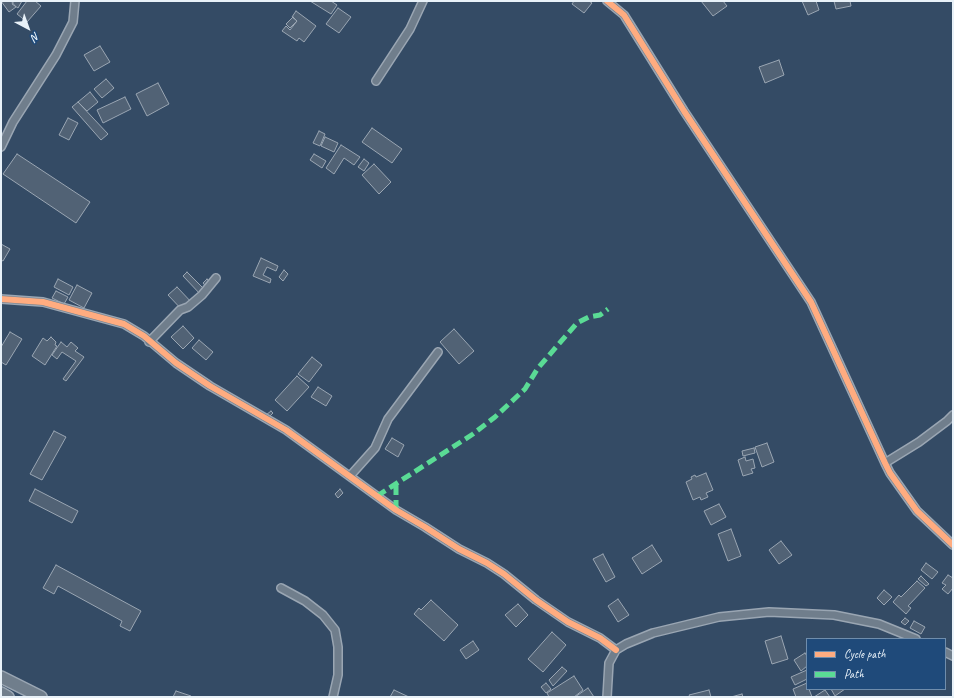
<!DOCTYPE html>
<style>
body{margin:0}
#map{position:relative;width:954px;height:698px;overflow:hidden;background:#344b65;font-family:Caveat,sans-serif}
canvas{display:block}
.frame{position:absolute;inset:0;border:2px solid #e8f1f8;pointer-events:none}
.legend{position:absolute;left:806px;top:638px;width:140px;height:52px;box-sizing:border-box;background:#1f4a7a;border:1px solid #6f8dac;margin:0;padding:5px 7px;list-style:none;font-size:12px;color:#e8f1f8}
.legend li{display:flex;align-items:center;gap:8px;height:20px}
.legend b{width:20px;border:1px solid #6f8dac}
.north{position:absolute;left:8px;top:8px;width:40px;height:40px;-webkit-text-stroke:3px #1f4a7a;paint-order:stroke;rotate:139deg;font-size:11px;font-weight:700;line-height:16px;text-align:center;color:#e8f1f8}
.north::after{content:'';display:block;margin:auto;width:14px;height:18px;background:#e8f1f8;clip-path:polygon(50% 0,100% 100%,50% 72%,0 100%)}
</style>
<div id="map">
<canvas width="954" height="698"></canvas>
<div class="frame"></div>
<ul class="legend">
<li><b style="height:5px;background:#ffac80"></b>Cycle path</li>
<li><b style="height:5px;background:#5adb95"></b>Path</li>
</ul>
<div class="north">N</div>
</div>
<script>
const context = document.querySelector('canvas').getContext('2d');
context.lineJoin = 'round';
function fillPath(path, color) {
  context.fillStyle = color;
  context.fill(path, 'evenodd');
}
function toPath(rows) {
  const path = new Path2D();
  for (const r of rows) {
    path.moveTo(r[0], r[1]);
    for (let i = 2; i < r.length; i += 2) path.lineTo(r[i], r[i + 1]);
  }
  return path;
}
function strokePath(path, color, width, dash) {
  context.strokeStyle = color;
  context.lineWidth = width;
  context.lineCap = dash ? 'butt' : 'round';
  context.setLineDash(dash || []);
  context.stroke(path);
}
const building = toPath([
 [1,1,11,1,16,7,9,12,1,1],
 [14,1,22,1,18,8,12,4,14,1],
 [27,1,35,1,41,6,27,22,17,14,27,1],
 [310,1,331,1,337,5,331,14,310,1],
 [574,1,589,1,592,3,584,13,572,4,574,1],
 [701,1,723,1,727,6,713,16,701,1],
 [802,1,816,1,819,10,808,15,802,1],
 [834,1,850,1,851,6,836,9,834,1],
 [338,8,351,17,339,33,326,24,338,8],
 [296,11,316,26,304,42,299,38,297,41,282,31,286,26,290,30,297,21,292,17,296,11],
 [293,17,297,21,290,28,286,24,293,17],
 [100,46,110,62,94,71,84,55,100,46],
 [779,60,784,75,765,83,759,67,779,60],
 [106,79,114,88,102,98,94,89,106,79],
 [158,83,169,104,147,116,136,94,158,83],
 [90,92,98,102,87,111,78,102,90,92],
 [125,97,131,109,103,123,97,110,125,97],
 [78,102,108,134,101,140,72,107,78,102],
 [68,118,78,123,69,140,59,135,68,118],
 [372,128,402,149,392,163,362,142,372,128],
 [319,131,325,134,320,146,313,143,319,131],
 [325,137,338,143,334,152,321,146,325,137],
 [341,145,360,157,354,165,344,158,334,174,326,168,341,145],
 [17,154,90,202,76,223,3,174,17,154],
 [314,154,326,161,322,168,310,160,314,154],
 [364,159,369,163,364,171,358,167,364,159],
 [374,164,391,182,379,194,362,175,374,164],
 [1,244,10,249,3,261,1,260,1,244],
 [261,258,278,266,276,271,267,267,263,275,271,279,270,283,253,276,261,258],
 [284,270,288,274,283,281,279,277,284,270],
 [187,272,206,291,202,296,183,276,187,272],
 [58,279,73,287,69,295,54,287,58,279],
 [207,279,213,286,209,290,203,283,207,279],
 [77,285,92,293,84,308,69,300,77,285],
 [177,287,194,305,185,313,168,295,177,287],
 [56,291,68,297,64,304,52,298,56,291],
 [183,326,194,338,183,349,171,337,183,326],
 [454,329,474,351,459,364,440,342,454,329],
 [10,332,22,339,6,365,1,362,1,347,10,332],
 [51,337,56,342,55,345,57,346,45,365,32,356,43,338,47,341,51,337],
 [199,340,213,352,206,360,192,348,199,340],
 [61,342,67,347,71,342,78,348,75,351,84,357,66,381,63,379,76,361,62,352,57,359,52,355,61,342],
 [312,357,322,365,309,382,298,374,312,357],
 [297,376,309,387,287,411,275,400,297,376],
 [318,387,332,396,326,406,311,397,318,387],
 [271,411,273,413,268,418,266,415,271,411],
 [54,431,66,437,42,480,30,474,54,431],
 [392,438,404,445,398,457,385,449,392,438],
 [767,443,774,462,762,467,755,447,767,443],
 [754,448,755,453,743,456,742,451,754,448],
 [745,457,746,461,753,459,755,468,751,469,753,473,743,476,738,460,745,457],
 [706,473,713,490,706,493,708,497,701,500,700,497,693,500,686,482,692,479,691,477,695,475,696,477,706,473],
 [35,489,78,511,72,523,29,501,35,489],
 [340,489,343,493,338,498,335,494,340,489],
 [719,504,726,517,711,525,704,511,719,504],
 [731,529,741,556,728,561,718,534,731,529],
 [781,541,792,555,779,564,769,550,781,541],
 [652,545,662,561,642,574,632,558,652,545],
 [603,554,615,577,606,582,593,559,603,554],
 [926,563,938,572,932,579,921,570,926,563],
 [56,565,141,611,130,631,120,626,122,621,58,586,54,594,43,588,56,565],
 [948,575,953,578,953,588,948,594,942,589,946,585,942,583,948,575],
 [921,576,929,584,926,586,918,579,921,576],
 [917,581,925,588,908,606,911,608,906,614,893,602,899,595,901,597,917,581],
 [884,590,892,597,884,605,877,598,884,590],
 [618,599,629,615,618,622,608,606,618,599],
 [431,600,458,625,444,641,414,614,419,608,421,610,431,600],
 [518,604,528,615,516,627,505,615,518,604],
 [905,618,909,621,905,625,901,622,905,618],
 [914,621,925,627,921,634,910,628,914,621],
 [552,632,566,645,543,672,528,659,552,632],
 [781,636,788,659,772,664,765,641,781,636],
 [473,641,479,650,466,659,460,650,473,641],
 [805,653,807,656,807,666,801,671,794,660,805,653],
 [562,667,567,671,553,686,549,680,562,667],
 [807,670,807,679,795,685,791,677,807,670],
 [574,676,583,690,574,697,549,697,547,693,574,676],
 [546,683,551,689,546,693,541,687,546,683],
 [807,683,807,689,809,689,812,697,796,697,793,689,807,683],
 [588,688,594,697,575,697,588,688],
 [831,689,845,689,835,696,831,689],
 [394,690,409,697,390,697,394,690],
 [709,690,711,697,690,697,689,695,709,690],
 [825,690,830,697,814,697,825,690],
 [176,691,191,696,190,697,173,697,176,691],
 [742,694,743,697,731,697,742,694]
]);
fillPath(building, '#516275');
strokePath(building, '#9aa6b3', 1);
const minor = toPath([
 [607,1,624,15,684,111,811,302,885,463,890,473,917,511,953,545],
 [376,81,410,29,423,1],
 [1,147,13,122,56,55,73,22,75,1],
 [1,299,43,302,124,324,144,336,176,363,210,386,286,430,396,510,425,527,459,549,487,563,504,574,536,600,568,622,600,638,616,650],
 [149,342,180,310,188,307,202,295,216,278],
 [885,463,919,442,947,421,953,415],
 [350,476,375,448,388,419,438,352],
 [281,588,305,601,323,615,335,630,338,647,338,675,333,697],
 [945,652,953,656],
 [607,697,609,663,616,650,626,644,653,633,719,617,769,612,834,615,879,624,916,639]
]);
const trunk = toPath([
 [1,677,41,697],
 [1,693,8,697]
]);
strokePath(minor, '#9aa6b3', 10);
strokePath(trunk, '#9aa6b3', 14);
strokePath(minor, '#707e8c', 7);
strokePath(trunk, '#707e8c', 11);
strokePath(toPath([
 [396,485,396,510],
 [377,496,473,434,495,417,525,389,538,368,577,323,589,317,600,315,608,309]
]), '#5adb95', 5, [10, 5]);
strokePath(toPath([
 [607,1,624,15,684,111,811,302,885,463,890,473,917,511,953,545],
 [1,299,43,302,124,324,144,336,176,363,210,386,286,430,396,510,425,527,459,549,487,563,504,574,536,600,568,622,600,638,616,650]
]), '#ffac80', 6);
</script>
